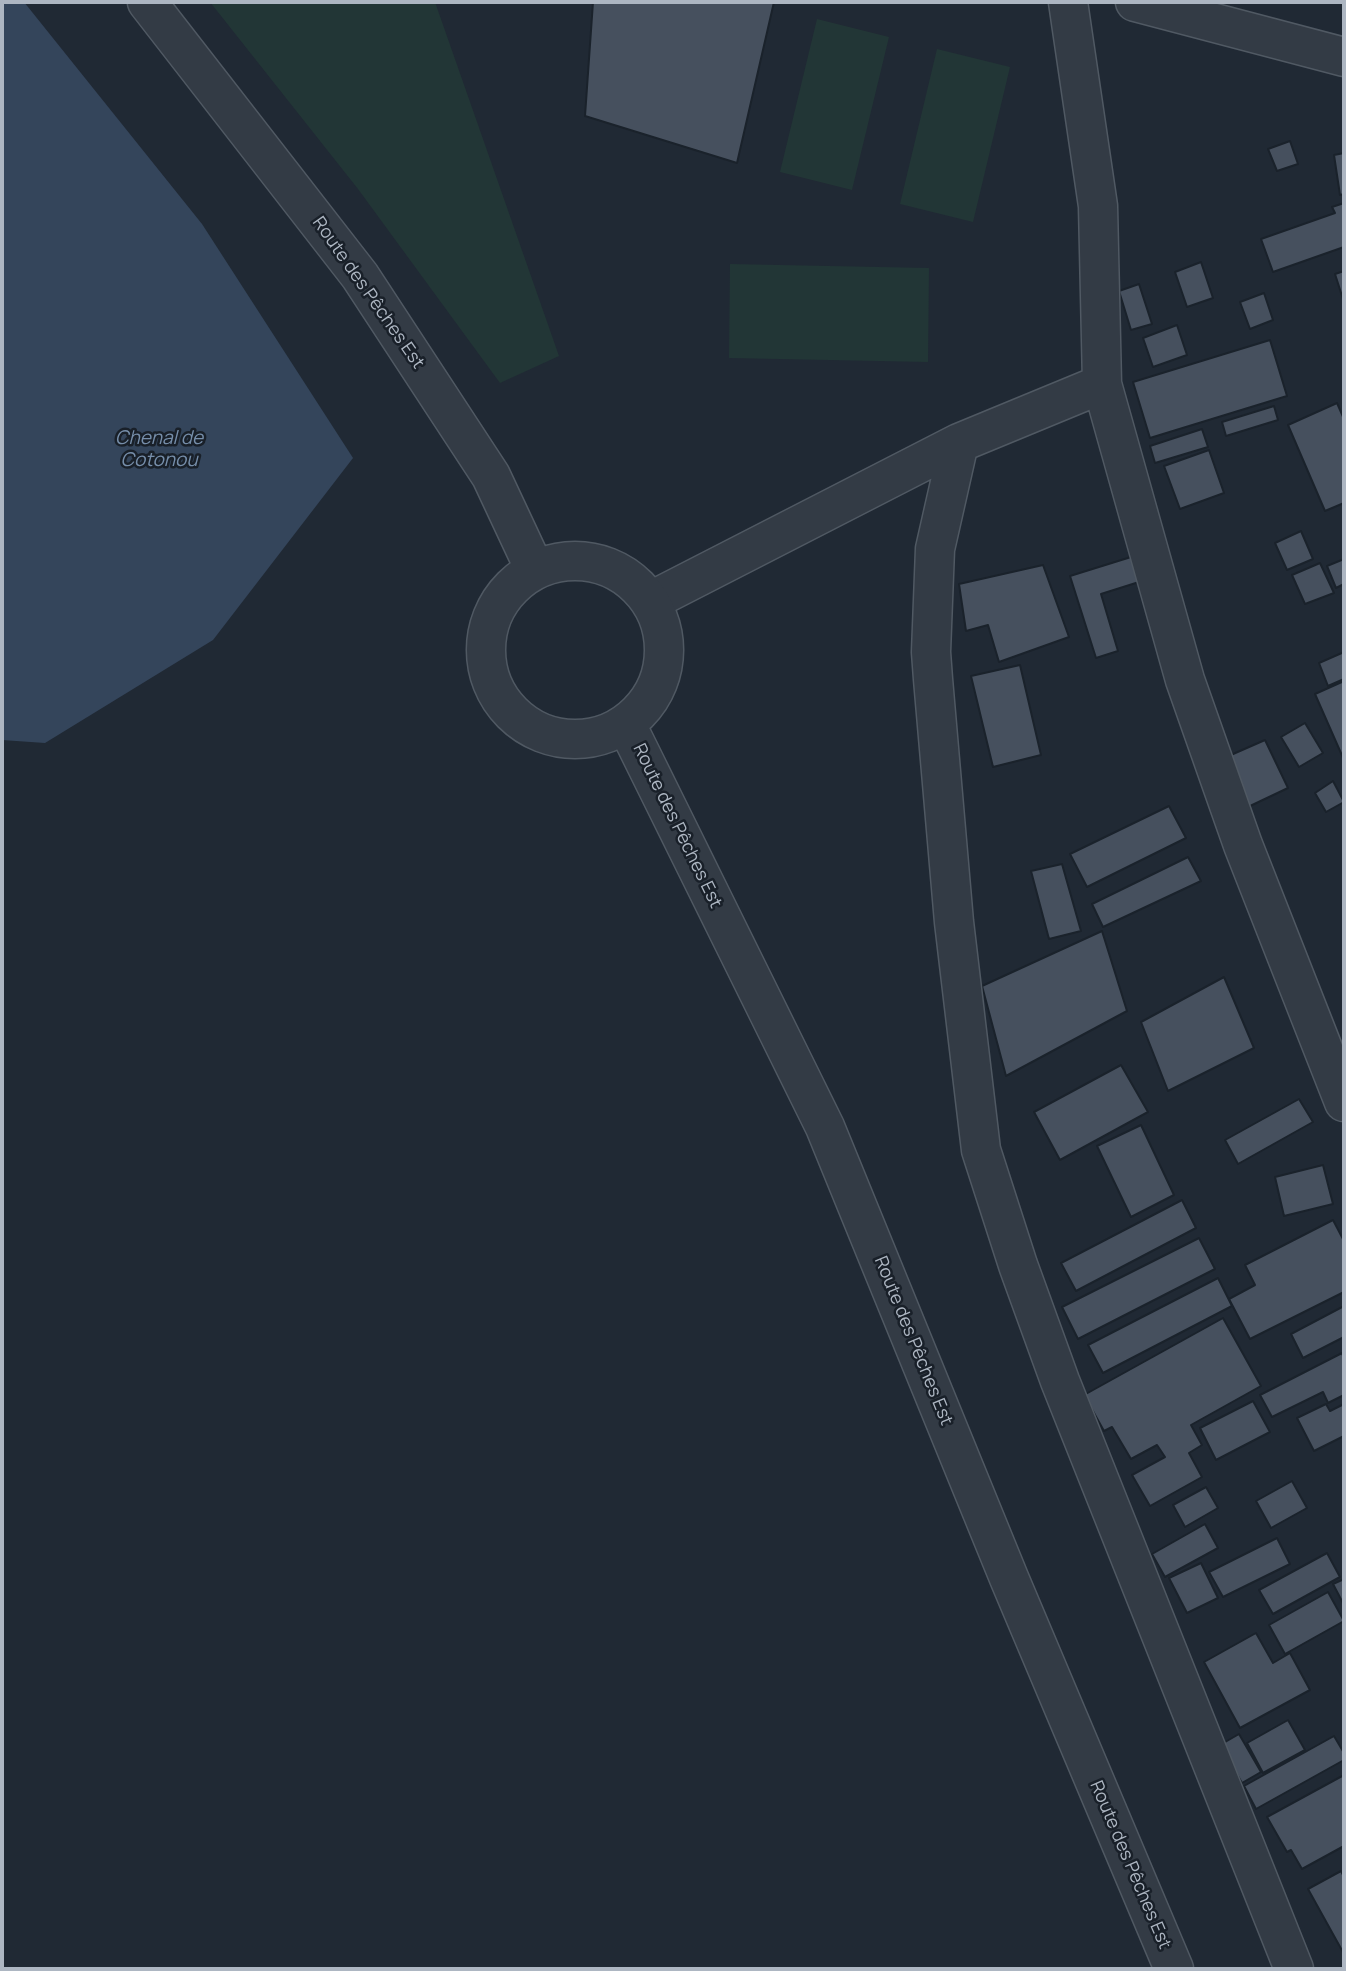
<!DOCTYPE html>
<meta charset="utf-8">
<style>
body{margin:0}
#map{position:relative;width:1346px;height:1971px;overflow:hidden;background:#202934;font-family:Manrope,sans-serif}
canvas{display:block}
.frame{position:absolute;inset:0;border:4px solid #adb6c2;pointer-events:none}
</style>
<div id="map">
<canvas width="1346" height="1971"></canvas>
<div class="frame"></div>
</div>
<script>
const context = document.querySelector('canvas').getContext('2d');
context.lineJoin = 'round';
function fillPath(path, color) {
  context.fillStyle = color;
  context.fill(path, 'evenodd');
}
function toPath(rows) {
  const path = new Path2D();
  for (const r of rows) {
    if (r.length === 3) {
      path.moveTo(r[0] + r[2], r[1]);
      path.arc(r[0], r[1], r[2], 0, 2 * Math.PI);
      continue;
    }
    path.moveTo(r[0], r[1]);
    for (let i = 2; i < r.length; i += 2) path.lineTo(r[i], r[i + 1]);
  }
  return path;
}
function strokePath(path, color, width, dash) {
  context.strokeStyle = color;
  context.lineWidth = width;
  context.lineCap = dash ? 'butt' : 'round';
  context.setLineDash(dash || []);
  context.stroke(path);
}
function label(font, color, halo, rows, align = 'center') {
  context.font = font + ' Manrope,sans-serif';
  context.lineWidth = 5;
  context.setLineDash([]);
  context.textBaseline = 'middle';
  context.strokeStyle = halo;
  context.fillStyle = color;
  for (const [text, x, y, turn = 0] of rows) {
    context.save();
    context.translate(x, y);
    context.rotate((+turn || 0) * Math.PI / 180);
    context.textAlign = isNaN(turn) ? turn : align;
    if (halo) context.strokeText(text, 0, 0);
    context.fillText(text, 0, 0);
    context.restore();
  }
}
fillPath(toPath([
 [210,2,435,2,559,356,500,383,358,189],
 [817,19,889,37,852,190,780,172],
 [937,49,1010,67,973,222,900,204],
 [730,264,929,268,928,362,729,358]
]), '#223636');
fillPath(toPath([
 [2,2,24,2,202,224,353,458,213,640,45,743,2,740]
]), '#34455b');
const building = toPath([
 [593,2,774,2,737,163,585,116,593,2],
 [1290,141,1298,164,1277,171,1268,149,1290,141],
 [1344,153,1344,194,1340,195,1334,155,1344,153],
 [1344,203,1344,247,1273,272,1261,239,1335,213,1332,207,1344,203],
 [1201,262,1213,298,1187,307,1175,272,1201,262],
 [1344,271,1344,299,1343,299,1335,274,1344,271],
 [1139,284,1152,324,1131,330,1119,291,1139,284],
 [1264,293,1273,320,1250,329,1240,302,1264,293],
 [1177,325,1187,355,1153,367,1143,338,1177,325],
 [1270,340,1287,396,1150,438,1133,382,1270,340],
 [1337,403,1344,419,1344,503,1325,511,1288,425,1337,403],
 [1274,406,1278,420,1226,436,1222,422,1274,406],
 [1202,429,1208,447,1155,463,1150,446,1202,429],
 [1209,450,1224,493,1180,509,1164,466,1209,450],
 [1301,531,1313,559,1287,570,1275,543,1301,531],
 [1131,557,1139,582,1101,594,1118,651,1096,658,1070,576,1131,557],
 [1344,559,1344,584,1336,588,1327,566,1344,559],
 [1320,563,1334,593,1305,604,1292,575,1320,563],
 [1043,565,1069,637,999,662,988,625,966,631,959,584,1043,565],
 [1344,652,1344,679,1328,686,1319,663,1344,652],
 [1020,665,1041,755,993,767,971,676,1020,665],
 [1344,681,1344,760,1315,694,1344,681],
 [1305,723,1323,753,1299,767,1281,737,1305,723],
 [1265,740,1288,788,1248,807,1224,758,1265,740],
 [1333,781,1344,802,1326,812,1315,793,1333,781],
 [1169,806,1186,838,1087,887,1070,854,1169,806],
 [1188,857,1201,881,1103,927,1092,904,1188,857],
 [1062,864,1081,931,1049,939,1031,871,1062,864],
 [1102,931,1127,1011,1006,1076,982,986,1102,931],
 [1224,977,1254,1048,1168,1091,1141,1022,1224,977],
 [1121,1065,1148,1112,1060,1160,1034,1112,1121,1065],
 [1299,1099,1313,1122,1238,1164,1225,1140,1299,1099],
 [1141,1125,1174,1195,1131,1217,1097,1146,1141,1125],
 [1323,1165,1333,1204,1284,1216,1275,1177,1323,1165],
 [1182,1200,1196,1228,1076,1291,1061,1263,1182,1200],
 [1333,1220,1344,1241,1344,1292,1250,1339,1229,1299,1255,1285,1245,1265,1333,1220],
 [1199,1238,1215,1269,1078,1339,1062,1307,1199,1238],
 [1218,1278,1232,1306,1103,1373,1088,1345,1218,1278],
 [1344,1306,1344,1337,1303,1358,1291,1334,1344,1306],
 [1223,1318,1261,1386,1191,1425,1202,1445,1189,1453,1202,1477,1150,1506,1132,1475,1165,1457,1157,1445,1131,1459,1112,1427,1104,1431,1084,1395,1223,1318],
 [1342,1353,1344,1359,1344,1395,1328,1403,1323,1392,1272,1417,1260,1395,1342,1353],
 [1253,1401,1270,1432,1216,1460,1200,1428,1253,1401],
 [1326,1404,1330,1411,1344,1404,1344,1436,1314,1451,1297,1418,1326,1404],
 [1292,1481,1307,1508,1271,1528,1256,1501,1292,1481],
 [1206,1487,1218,1508,1185,1527,1173,1505,1206,1487],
 [1205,1524,1218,1548,1165,1577,1152,1554,1205,1524],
 [1277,1538,1290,1564,1223,1597,1209,1572,1277,1538],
 [1327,1553,1340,1577,1273,1614,1259,1590,1327,1553],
 [1201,1563,1218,1598,1187,1613,1169,1578,1201,1563],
 [1344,1579,1344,1605,1333,1584,1344,1579],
 [1328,1592,1344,1621,1285,1654,1269,1625,1328,1592],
 [1256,1633,1273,1663,1290,1653,1310,1690,1240,1728,1204,1662,1256,1633],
 [1288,1720,1305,1750,1263,1773,1247,1743,1288,1720],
 [1239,1734,1261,1772,1242,1783,1220,1745,1239,1734],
 [1334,1736,1344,1753,1344,1760,1256,1809,1244,1786,1334,1736],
 [1344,1775,1344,1846,1302,1869,1291,1850,1287,1852,1267,1817,1344,1775],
 [1341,1871,1344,1877,1344,1954,1308,1889,1341,1871]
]);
fillPath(building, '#46505e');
strokePath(building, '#1a222b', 2);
const minor = toPath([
 [1068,2,1098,206,1102,384,1185,680,1243,845,1344,1102],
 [1135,2,1344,57],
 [1102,384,959,443,935,549,931,652,933,679,954,922,981,1150,1018,1265,1060,1381,1294,1969],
 [651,601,959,443]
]);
const tertiary = toPath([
 [147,2,360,276,491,476,535,570],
 [575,650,89],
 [626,724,825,1127,1009,1578,1174,1969]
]);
strokePath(minor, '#505963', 41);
strokePath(tertiary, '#505963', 41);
strokePath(minor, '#333b45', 38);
strokePath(tertiary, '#333b45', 38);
label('18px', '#adb6c2', '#192029', [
 ["Route des Pêches Est",368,293,55],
 ["Route des Pêches Est",677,826,64],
 ["Route des Pêches Est",913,1341,68],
 ["Route des Pêches Est",1130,1865,67]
]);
label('italic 19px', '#768eaa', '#192029', [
 ["Chenal de",159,439],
 ["Cotonou",159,461]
]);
</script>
